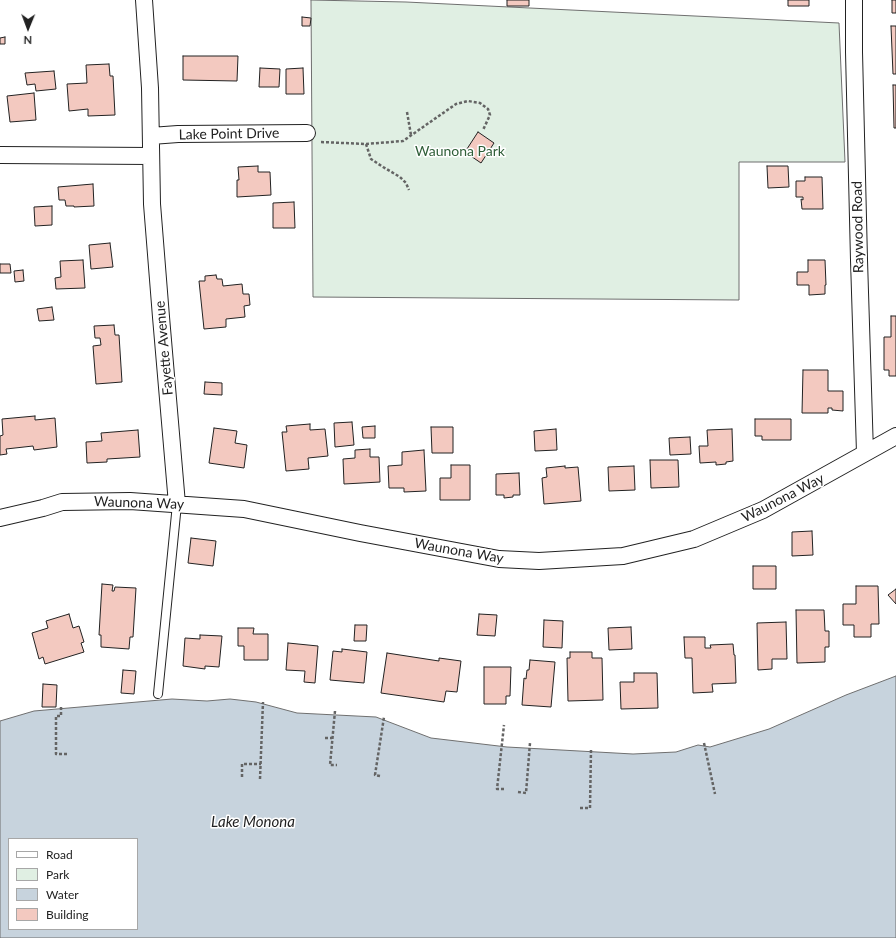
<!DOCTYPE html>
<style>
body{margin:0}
#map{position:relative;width:896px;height:938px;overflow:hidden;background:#fff;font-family:Lato,sans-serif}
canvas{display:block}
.legend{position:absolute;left:8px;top:838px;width:130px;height:92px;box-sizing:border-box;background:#fff;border:1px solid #a7a7a7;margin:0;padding:5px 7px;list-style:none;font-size:12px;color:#222}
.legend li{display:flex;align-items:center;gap:8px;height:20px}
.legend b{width:20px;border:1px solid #a7a7a7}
.north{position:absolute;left:8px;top:8px;width:40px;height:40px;-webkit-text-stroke:3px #fff;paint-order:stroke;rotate:181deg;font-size:11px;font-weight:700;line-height:16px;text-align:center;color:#222}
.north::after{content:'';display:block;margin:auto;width:14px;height:18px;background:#222;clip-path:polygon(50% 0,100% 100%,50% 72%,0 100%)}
</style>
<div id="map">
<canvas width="896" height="938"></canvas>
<ul class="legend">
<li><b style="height:5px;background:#fff"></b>Road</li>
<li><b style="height:11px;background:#e0efe3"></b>Park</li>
<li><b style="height:11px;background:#c7d3dd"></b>Water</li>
<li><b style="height:11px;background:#f3c9c0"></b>Building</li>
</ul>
<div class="north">N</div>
</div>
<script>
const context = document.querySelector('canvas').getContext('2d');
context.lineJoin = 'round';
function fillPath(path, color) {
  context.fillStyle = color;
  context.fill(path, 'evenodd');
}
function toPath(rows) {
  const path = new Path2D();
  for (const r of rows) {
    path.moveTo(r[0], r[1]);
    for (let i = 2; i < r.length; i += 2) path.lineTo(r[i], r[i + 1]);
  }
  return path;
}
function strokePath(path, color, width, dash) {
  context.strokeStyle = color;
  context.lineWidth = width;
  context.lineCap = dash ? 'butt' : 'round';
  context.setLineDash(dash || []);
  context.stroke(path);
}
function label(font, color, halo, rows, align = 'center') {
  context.font = font + ' Lato,sans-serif';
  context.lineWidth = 3;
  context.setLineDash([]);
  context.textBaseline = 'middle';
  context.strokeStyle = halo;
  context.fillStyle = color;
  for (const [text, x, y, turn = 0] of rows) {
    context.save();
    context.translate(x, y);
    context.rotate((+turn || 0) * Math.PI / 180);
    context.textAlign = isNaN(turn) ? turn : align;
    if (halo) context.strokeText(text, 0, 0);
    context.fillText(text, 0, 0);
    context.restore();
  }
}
const green = toPath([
 [311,0,406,2,839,23,845,162,739,162,739,300,313,297,311,0]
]);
fillPath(green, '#e0efe3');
strokePath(green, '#6f6f6f', 1);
const water = toPath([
 [896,676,896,938,0,938,0,721,34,711,172,699,207,701,230,699,256,702,297,713,376,717,431,738,507,747,633,754,676,752,698,745,710,747,769,729,846,695,896,676],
 [9,839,137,839,137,929,9,929,9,839]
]);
fillPath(water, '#c7d3dd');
strokePath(water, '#6f6f6f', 1);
const building = toPath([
 [507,0,529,0,529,6,507,6,507,0],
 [788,0,809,0,809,6,788,6,788,0],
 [892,0,896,0,896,13,892,13,892,0],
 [302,17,311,18,310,26,302,26,302,17],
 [891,26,896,26,896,74,893,74,891,26],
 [5,37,5,44,0,44,0,38,5,37],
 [183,56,238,56,237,81,183,80,183,56],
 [109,64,110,76,113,76,115,115,88,116,88,109,69,111,67,84,87,83,86,65,109,64],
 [260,68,280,69,279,87,259,87,260,68],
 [303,68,304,94,286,94,286,69,303,68],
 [54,71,56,89,36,91,35,84,27,85,25,73,54,71],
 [893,85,896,85,896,128,894,128,893,85],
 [34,93,36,120,10,122,7,96,34,93],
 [478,132,494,143,481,163,465,152,478,132],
 [258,166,258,172,270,172,271,195,237,197,237,180,239,180,238,167,258,166],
 [767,166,788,166,789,187,768,188,767,166],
 [805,177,822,177,823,209,802,209,801,199,803,200,803,197,796,197,796,181,805,181,805,177],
 [93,184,94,206,74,207,74,206,66,206,65,200,59,200,58,187,93,184],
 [294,202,295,228,273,228,273,203,294,202],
 [52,206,52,225,35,226,34,207,52,206],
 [110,243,113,267,91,269,89,245,110,243],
 [83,260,85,288,56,289,55,278,61,277,60,261,83,260],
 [808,260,825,260,826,285,825,285,825,294,809,295,809,285,797,285,797,272,808,272,808,260],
 [0,264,10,264,11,273,0,273,0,264],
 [23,270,24,281,15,282,14,271,23,270],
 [216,275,217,279,222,279,223,286,242,284,243,294,249,294,250,305,244,306,245,317,226,319,226,327,204,329,199,281,205,281,205,276,216,275],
 [52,307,54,320,39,321,37,309,52,307],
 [891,316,896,316,896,376,889,376,889,370,884,370,884,337,891,337,891,316],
 [114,325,115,335,119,335,122,382,96,384,93,346,101,345,100,338,95,338,94,326,114,325],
 [803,370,828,370,828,391,843,391,843,411,832,410,832,408,828,408,828,413,802,413,803,370],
 [205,382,222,383,222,395,204,394,205,382],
 [35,416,35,420,55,418,57,447,34,450,33,446,6,449,7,454,0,455,0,436,3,435,2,419,35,416],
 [755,419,791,419,791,440,762,440,762,436,755,436,755,419],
 [352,422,354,445,335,447,334,423,352,422],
 [310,424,310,430,325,429,328,456,308,458,309,469,286,471,282,432,287,432,286,426,310,424],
 [375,426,375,438,363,438,362,427,375,426],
 [431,427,453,427,453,453,432,453,431,427],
 [214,428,237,431,235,443,247,445,244,468,209,463,214,428],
 [556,429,557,450,535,451,534,431,556,429],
 [732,429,733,461,726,462,726,464,716,465,716,462,700,463,699,446,708,446,707,430,732,429],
 [138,430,140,457,107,459,107,462,87,463,86,442,102,441,101,433,138,430],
 [690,437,691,454,670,455,669,438,690,437],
 [370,449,370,457,379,457,380,482,344,484,343,459,355,458,355,450,370,449],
 [424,450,426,491,404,492,404,488,389,488,388,466,402,465,402,452,424,450],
 [650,460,678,460,679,487,651,488,650,460],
 [451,465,470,465,470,500,440,500,440,478,451,478,451,465],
 [565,466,565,468,578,467,581,501,544,504,542,478,547,477,546,468,565,466],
 [634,466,635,490,609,491,608,467,634,466],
 [519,473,520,495,513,495,513,497,504,498,504,495,496,495,496,474,519,473],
 [812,531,813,555,792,556,792,532,812,531],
 [191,538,216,541,213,566,188,563,191,538],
 [753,566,776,566,776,589,753,589,753,566],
 [102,584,113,585,112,591,114,591,115,587,136,588,133,637,130,637,129,649,101,647,101,635,99,635,102,584],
 [856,586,878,586,879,624,871,624,871,637,854,637,854,625,843,625,843,604,856,604,856,586],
 [896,589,896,604,888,595,896,589],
 [796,610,824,610,825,631,829,631,829,647,825,647,825,662,797,663,796,610],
 [69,614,73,628,79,626,84,642,81,643,84,652,45,664,43,657,39,659,32,633,48,628,46,621,69,614],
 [479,614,497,615,495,636,477,635,479,614],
 [544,620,563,621,562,648,543,647,544,620],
 [786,622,787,659,772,659,772,669,758,670,757,623,786,622],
 [355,625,367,625,366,641,354,641,355,625],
 [631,627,632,649,609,650,608,628,631,627],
 [238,628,254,628,253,634,268,634,268,660,244,660,244,646,238,646,238,628],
 [200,635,222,636,219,667,205,666,205,669,183,666,185,638,200,639,200,635],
 [684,637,705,637,705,648,711,648,710,645,733,644,734,655,735,655,736,683,712,684,713,692,693,693,692,658,685,658,684,637],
 [288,643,318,646,315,683,304,682,305,671,286,670,288,643],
 [342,649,367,652,364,683,330,680,333,651,342,652,342,649],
 [570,652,592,652,592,658,602,658,603,700,568,701,567,658,570,658,570,652],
 [387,653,439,661,439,658,461,661,457,692,446,691,444,702,381,693,387,653],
 [530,660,555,662,551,707,522,705,524,678,526,679,527,670,529,670,530,660],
 [484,667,511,667,510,696,506,696,506,704,484,704,484,667],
 [123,670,136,671,134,694,121,693,123,670],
 [634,673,657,673,658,708,621,709,620,682,634,682,634,673],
 [43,684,57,685,56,707,42,707,43,684]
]);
fillPath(building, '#f3c9c0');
strokePath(building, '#222', 1);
const lane = toPath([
 [158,694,177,504]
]);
const street = toPath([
 [144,0,150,88,152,204,161,317,177,504],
 [854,0,854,52,859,260,865,453],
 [151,136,178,134,307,133],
 [0,155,151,156],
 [0,518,43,508,62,502,130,501,244,509,360,533,499,559,539,561,623,556,694,539,763,510,896,436]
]);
strokePath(lane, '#222', 10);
strokePath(street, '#222', 18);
strokePath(toPath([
 [407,112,411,135],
 [321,142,366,144,403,141,456,104,468,101,480,103,488,109,490,115,483,130],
 [366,144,371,159,383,167,400,177,406,183,409,190],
 [61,707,61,716,56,716,56,754,68,754],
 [335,711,330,765,337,765],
 [325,738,332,738],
 [704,743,715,794],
 [380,776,375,775,384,717],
 [242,777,242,764,261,764],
 [260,779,263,702],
 [504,789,497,789,504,725],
 [518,792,526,793,530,743],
 [580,808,590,808,591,750]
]), '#646464', 2.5, [3, 2]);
strokePath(lane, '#fff', 8);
strokePath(street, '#fff', 16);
label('14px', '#222', '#fff', [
 ["Lake Point Drive",229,134,-1],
 ["Raywood Road",858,227,-91],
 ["Fayette Avenue",164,348,-95],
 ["Waunona Way",783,498,-27],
 ["Waunona Way",139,503,2],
 ["Waunona Way",459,551,10]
]);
label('14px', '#2f5e38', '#fff', [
 ["Waunona Park",460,151]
]);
label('italic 15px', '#222', '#fff', [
 ["Lake Monona",253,822]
]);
</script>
